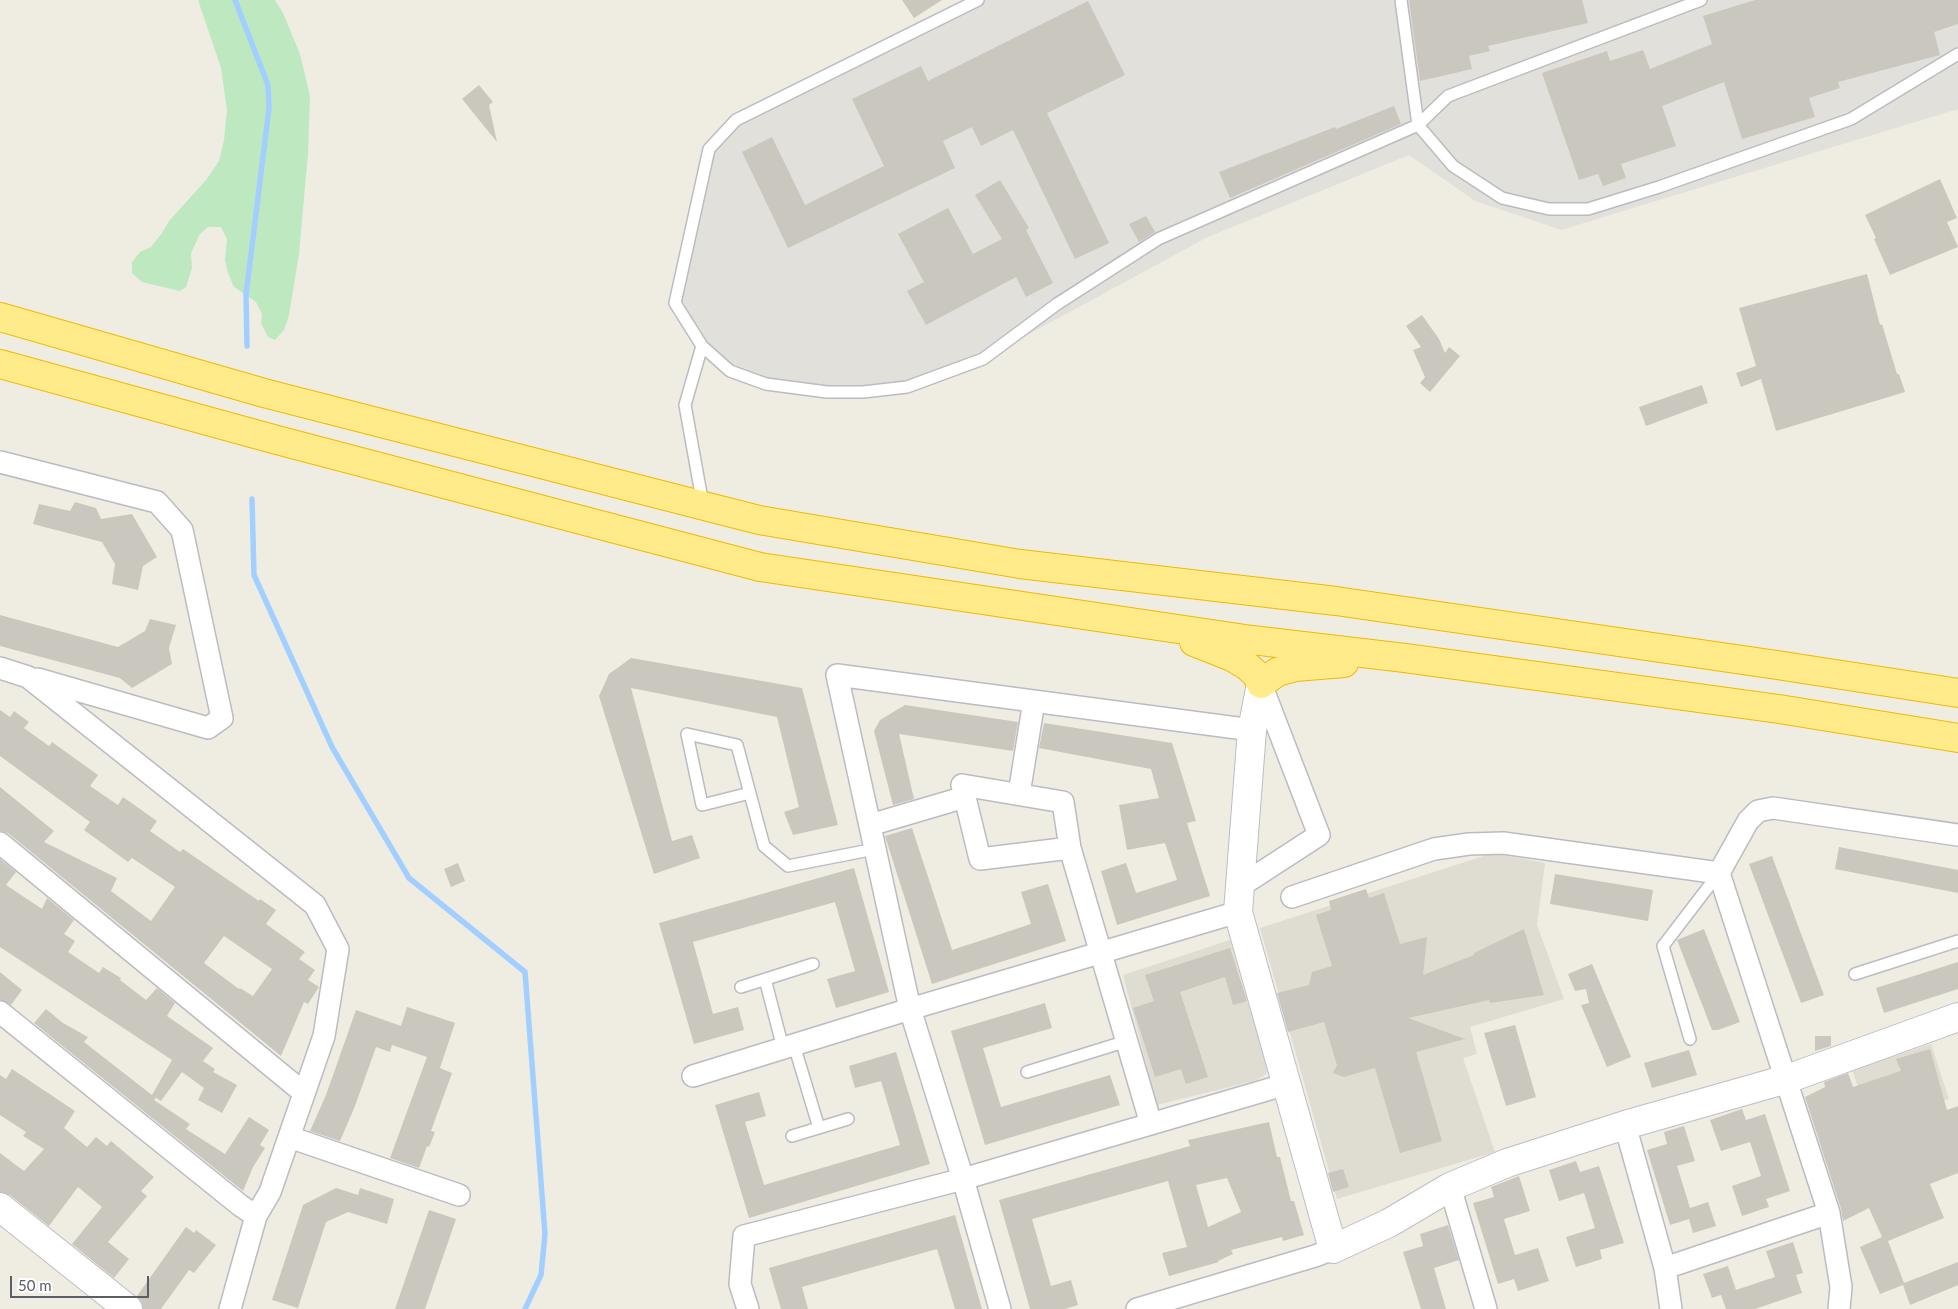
<!DOCTYPE html>
<style>
body{margin:0}
#map{position:relative;width:1958px;height:1309px;overflow:hidden;background:#efede2;font-family:Lato,sans-serif}
canvas{display:block}
.scale{position:absolute;left:10px;top:1276px;width:139px;height:22px;box-sizing:border-box;border:2px solid #5b5e64;border-top:0;padding-left:6px;font-size:15px;line-height:18px;white-space:nowrap;color:#5b5e64;-webkit-text-stroke:4px #fff;paint-order:stroke}
</style>
<div id="map">
<canvas width="1958" height="1309"></canvas>
<div class="scale">50 m</div>
</div>
<script>
const context = document.querySelector('canvas').getContext('2d');
context.lineJoin = 'round';
function fillPath(path, color) {
  context.fillStyle = color;
  context.fill(path, 'evenodd');
}
function toPath(rows) {
  const path = new Path2D();
  for (const r of rows) {
    path.moveTo(r[0], r[1]);
    for (let i = 2; i < r.length; i += 2) path.lineTo(r[i], r[i + 1]);
  }
  return path;
}
function strokePath(path, color, width, dash) {
  context.strokeStyle = color;
  context.lineWidth = width;
  context.lineCap = dash ? 'butt' : 'round';
  context.setLineDash(dash || []);
  context.stroke(path);
}
fillPath(toPath([
 [978,0,1958,0,1958,109,1561,230,1475,201,1409,155,1208,237,983,359,907,387,827,392,730,371,702,346,675,303,709,149,736,120]
]), '#e2e0da');
fillPath(toPath([
 [1493,853,1545,863,1537,925,1564,999,1470,1027,1477,1054,1463,1058,1495,1152,1337,1199,1260,928],
 [1230,940,1247,1001,1269,1064,1266,1074,1257,1080,1157,1105,1123,975],
 [1931,1044,1949,1099,1881,1123,1871,1124,1852,1070]
]), '#dfdcd1');
fillPath(toPath([
 [198,0,275,0,283,13,300,54,310,96,308,153,299,254,289,315,284,330,275,340,268,337,261,323,262,314,256,302,234,287,228,273,225,260,227,239,221,227,208,227,200,234,191,253,192,268,186,287,180,291,142,282,132,273,132,262,140,252,151,247,162,233,169,221,206,180,219,161,224,140,227,110,221,68]
]), '#bde8c0');
strokePath(toPath([
 [235,0,268,85,269,108,246,295,247,346],
 [252,499,254,575,332,747,409,878,525,972,545,1234,541,1275,525,1309]
]), '#a2cfff', 5.5);
fillPath(toPath([
 [902,0,942,0,914,18],
 [1409,0,1582,0,1588,23,1488,46,1490,51,1469,56,1472,69,1420,81],
 [1755,0,1958,0,1958,24,1934,32,1940,55,1838,82,1840,88,1809,98,1815,117,1742,139,1724,82,1662,106,1676,146,1621,164,1626,178,1603,186,1598,174,1579,180,1542,73,1607,51,1610,61,1643,50,1650,69,1712,44,1703,16],
 [1088,1,1125,75,1047,113,1109,243,1075,259,1013,130,981,146,972,127,943,141,955,168,788,248,742,152,772,137,805,205,884,166,852,99,921,66,928,81],
 [479,85,493,102,489,105,497,142,462,99],
 [1394,106,1401,124,1230,198,1219,172,1335,127,1336,129],
 [1940,179,1957,218,1947,222,1958,247,1890,275,1874,239,1876,238,1865,215],
 [1000,180,1029,228,1026,230,1053,283,1026,297,1016,277,926,325,907,291,924,282,898,234,948,208,973,254,1002,239,975,195],
 [1146,216,1155,232,1139,242,1129,224],
 [1867,274,1880,325,1882,324,1897,374,1899,374,1905,392,1776,431,1761,379,1741,387,1736,373,1756,366,1739,308],
 [1422,315,1439,339,1445,353,1449,347,1460,356,1430,392,1420,383,1425,377,1413,350,1421,347,1406,326],
 [1702,385,1708,403,1646,426,1639,407],
 [75,502,96,508,101,519,132,514,157,557,143,566,138,590,112,584,115,564,102,542,33,524,39,504,70,511],
 [0,615,118,647,145,631,150,619,176,625,169,648,172,664,132,688,120,678,0,646],
 [631,658,802,688,838,825,793,835,784,812,799,807,777,717,631,688,672,841,692,835,700,858,654,874,599,696,609,674],
 [905,705,1018,722,1013,751,899,734,914,799,893,805,874,731,880,720],
 [0,710,10,717,14,711,29,722,24,728,49,746,52,742,98,775,90,786,118,805,123,797,157,821,150,831,180,852,183,849,259,901,260,899,276,910,266,924,305,952,299,959,315,970,308,980,319,987,308,1004,304,1002,281,1056,8,833,0,831,0,787,54,831,44,842,117,878,111,891,151,921,175,887,132,858,128,862,84,830,90,822,0,756],
 [224,936,272,969,253,996,240,988,239,989,204,963],
 [1044,723,1172,743,1196,821,1187,823,1210,896,1117,925,1101,871,1126,863,1136,893,1177,880,1165,843,1127,850,1119,805,1159,798,1151,769,1039,748],
 [912,828,952,950,1031,924,1021,892,1048,884,1066,941,932,984,885,836],
 [1839,847,1958,870,1958,893,1835,869],
 [1772,856,1824,995,1801,1003,1749,864],
 [0,859,16,872,6,885,42,909,47,898,74,920,64,934,75,941,68,952,99,973,103,967,121,978,120,980,146,1000,157,988,175,1003,167,1016,213,1048,203,1061,215,1069,213,1072,237,1085,222,1113,198,1100,204,1088,182,1072,161,1101,152,1095,156,1098,154,1100,190,1124,186,1129,225,1154,249,1117,269,1130,260,1145,265,1148,253,1167,243,1191,34,1023,46,1009,63,1023,88,1037,84,1042,152,1095,172,1060,0,947],
 [458,863,465,881,451,887,444,869],
 [854,868,889,992,836,1008,827,979,855,971,835,902,693,942,713,1014,738,1007,744,1030,694,1044,659,923],
 [1555,874,1653,890,1648,921,1550,904],
 [1366,889,1369,898,1384,893,1400,944,1427,937,1423,975,1474,955,1474,953,1524,929,1544,995,1490,1003,1489,1000,1408,1018,1465,1039,1416,1052,1442,1141,1400,1153,1375,1068,1344,1077,1333,1073,1337,1065,1324,1022,1288,1032,1277,993,1309,985,1312,972,1332,966,1316,915,1331,910,1329,901],
 [1704,929,1740,1022,1718,1030,1712,1030,1677,940],
 [1230,948,1247,1001,1233,1005,1225,977,1180,992,1208,1077,1186,1084,1181,1069,1155,1077,1133,1008,1154,1001,1145,975],
 [1958,962,1958,989,1884,1013,1876,988],
 [1592,964,1631,1057,1607,1067,1581,1005,1589,1003,1586,989,1575,991,1568,974],
 [0,972,22,990,11,1005,0,1000],
 [1045,1003,1052,1028,983,1048,1001,1107,1110,1075,1120,1105,985,1145,951,1031],
 [407,1007,455,1023,440,1068,452,1073,431,1131,435,1132,429,1147,427,1146,419,1168,390,1158,427,1057,392,1045,390,1052,376,1047,355,1106,340,1141,310,1131,326,1095,356,1010,401,1026],
 [1515,1025,1536,1097,1506,1106,1484,1033],
 [1815,1036,1831,1036,1831,1046,1815,1051],
 [1930,1049,1947,1110,1958,1106,1958,1173,1930,1184,1944,1218,1888,1241,1904,1283,1958,1262,1958,1285,1910,1305,1903,1285,1880,1294,1860,1247,1882,1237,1869,1208,1843,1221,1841,1209,1805,1097,1825,1087,1824,1082,1848,1073,1853,1087,1901,1071,1896,1059],
 [1689,1050,1697,1075,1652,1088,1644,1063],
 [896,1052,930,1164,749,1218,715,1105,759,1092,766,1116,745,1122,764,1185,900,1145,881,1081,855,1088,849,1066],
 [12,1069,75,1111,64,1128,87,1147,96,1137,107,1146,111,1141,154,1177,141,1191,147,1196,108,1242,129,1259,114,1278,72,1244,102,1207,78,1187,49,1226,10,1195,0,1192,0,1153,24,1171,44,1149,23,1136,26,1132,0,1115,0,1075,6,1079],
 [1742,1109,1746,1120,1765,1114,1790,1191,1766,1199,1769,1207,1742,1216,1732,1186,1761,1176,1750,1142,1721,1151,1710,1120],
 [1269,1122,1277,1157,1280,1157,1291,1201,1294,1201,1304,1235,1283,1241,1282,1237,1231,1250,1233,1254,1218,1261,1219,1262,1169,1276,1162,1253,1187,1247,1168,1181,1032,1219,1051,1286,1071,1280,1078,1305,1065,1309,1030,1309,999,1200,1190,1146,1188,1140],
 [1227,1178,1241,1212,1208,1227,1196,1185],
 [1684,1126,1695,1161,1677,1166,1690,1208,1708,1202,1716,1226,1693,1233,1689,1219,1670,1225,1647,1150,1667,1144,1664,1132],
 [1576,1161,1580,1172,1599,1166,1624,1243,1600,1250,1602,1259,1576,1267,1566,1237,1595,1228,1584,1193,1559,1201,1549,1170],
 [1343,1169,1349,1187,1333,1192,1328,1173],
 [1519,1176,1530,1211,1504,1219,1515,1255,1538,1248,1549,1281,1518,1291,1514,1279,1498,1284,1473,1203,1494,1197,1491,1187],
 [336,1188,358,1195,360,1188,394,1199,387,1224,348,1212,326,1222,298,1308,272,1300,303,1205],
 [429,1210,456,1219,425,1309,395,1309],
 [955,1215,982,1309,955,1309,937,1249,802,1287,808,1309,781,1309,769,1268],
 [1448,1225,1459,1260,1434,1268,1446,1309,1421,1309,1403,1252,1423,1246,1420,1234],
 [186,1227,194,1233,196,1230,216,1245,194,1273,189,1270,161,1309,143,1309,142,1303,137,1296],
 [1793,1242,1803,1273,1796,1275,1802,1293,1755,1309,1726,1309,1721,1295,1712,1298,1703,1274,1728,1266,1736,1290,1775,1277,1766,1251]
]), '#cac7bf');
const lane = toPath([
 [978,0,736,120,709,149,675,303,702,346,730,371,766,384,827,392,863,392,907,387,983,359,1057,304,1158,239,1418,125,1448,96,1701,0],
 [1401,0,1418,125,1453,166,1502,198,1549,209,1588,209,1659,187,1851,119,1958,54],
 [702,346,685,405,703,505],
 [750,793,702,805,687,734,737,745,764,846,788,866,875,849],
 [1855,974,1958,941],
 [765,979,783,1048],
 [741,987,813,964],
 [1690,1039,1663,946,1719,873],
 [794,1045,819,1128],
 [1027,1072,1127,1041],
 [792,1136,848,1119]
]);
const street = toPath([
 [0,462,157,502,182,530,222,718,208,728,38,679],
 [0,668,28,677,315,905,338,949,324,1036,270,1192,256,1216,230,1309],
 [962,785,1063,802,1070,848,980,859,962,785],
 [1019,794,1034,701],
 [870,825,965,797],
 [0,843,304,1093],
 [1070,848,1151,1124],
 [1719,873,1829,1213],
 [1239,887,1319,835,1261,684],
 [1292,897,1434,849,1469,844,1503,843,1719,873,1748,821,1758,811,1773,808,1958,835],
 [0,1012,241,1206,256,1216],
 [693,1076,910,1009,1238,912],
 [1625,1125,1665,1268,1671,1309],
 [289,1137,459,1195],
 [1450,1187,1486,1309],
 [1665,1268,1829,1213,1841,1287,1839,1309],
 [748,1309,740,1284,744,1236,963,1179,1287,1084],
 [1000,1309,963,1179,910,1009,837,675,1252,730],
 [1137,1309,1315,1256,1333,1249]
]);
const secondary = toPath([
 [1261,684,1252,730,1238,912,1333,1249,1389,1223,1450,1187,1507,1163,1625,1125,1787,1079,1958,1017],
 [0,1207,128,1309]
]);
const highway = toPath([
 [0,317,264,393,759,520,1020,564,1336,601,1777,665,1958,693],
 [0,364,277,440,760,567,1252,640,1405,658,1779,709,1958,738],
 [1194,642,1232,657,1247,666,1256,674,1261,684,1277,672,1295,667,1344,663]
]);
strokePath(lane, '#babcc2', 14);
strokePath(street, '#babcc2', 24);
strokePath(secondary, '#bbbec5', 30);
strokePath(highway, '#f1b900', 30);
strokePath(lane, '#fff', 11);
strokePath(street, '#fff', 21);
strokePath(secondary, '#fff', 28);
strokePath(highway, '#ffeb89', 28);
</script>
